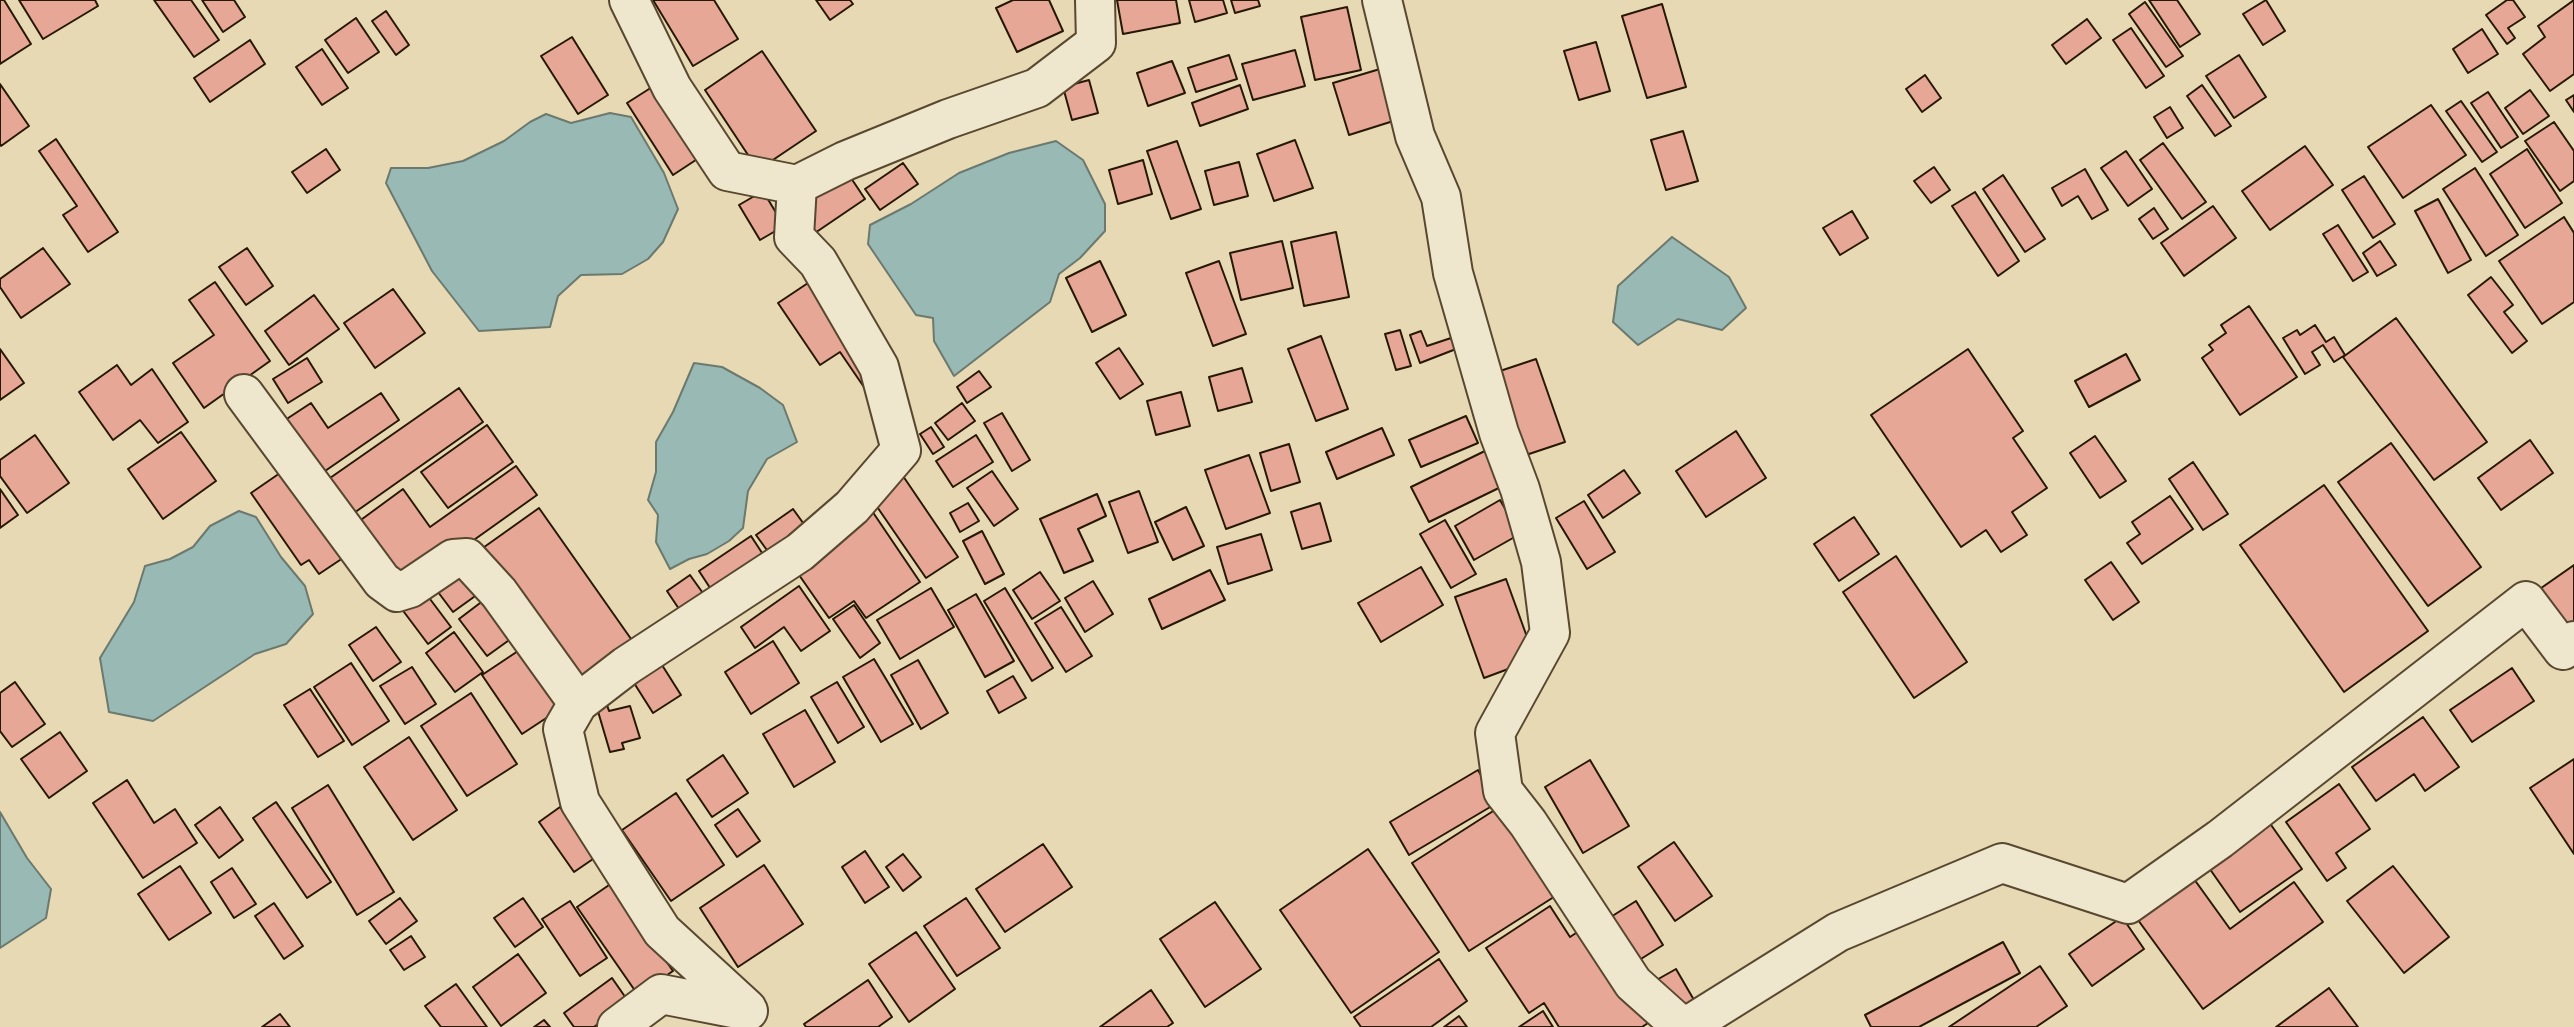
<!DOCTYPE html>
<style>
body{margin:0}
canvas{display:block;background:#e7d9b3}
</style>
<canvas width="2574" height="1027"></canvas>
<script>
const context = document.querySelector('canvas').getContext('2d');
context.lineJoin = 'round';
function fillPath(path, color) {
  context.fillStyle = color;
  context.fill(path, 'evenodd');
}
function toPath(rows) {
  const path = new Path2D();
  for (const r of rows) {
    path.moveTo(r[0], r[1]);
    for (let i = 2; i < r.length; i += 2) path.lineTo(r[i], r[i + 1]);
  }
  return path;
}
function strokePath(path, color, width, dash) {
  context.strokeStyle = color;
  context.lineWidth = width;
  context.lineCap = dash ? 'butt' : 'round';
  context.setLineDash(dash || []);
  context.stroke(path);
}
const water = toPath([
 [610,113,631,117,664,173,678,209,663,242,648,259,622,274,581,275,558,296,550,327,479,331,432,271,386,183,391,168,428,168,463,161,504,141,530,122,546,114,571,123,610,113],
 [1056,141,1083,160,1105,204,1105,231,1080,258,1059,274,1050,302,954,376,934,341,933,318,916,315,868,244,870,225,911,204,959,173,1009,153,1056,141],
 [1672,237,1729,277,1746,308,1722,330,1678,319,1638,345,1613,322,1618,286,1672,237],
 [694,363,722,367,760,388,783,405,797,442,767,459,748,491,743,528,729,541,707,554,689,559,670,569,656,542,658,515,648,500,656,472,656,442,673,412,694,363],
 [239,511,256,517,281,557,305,586,313,614,286,644,255,654,153,721,109,712,100,658,134,602,145,566,170,559,193,547,210,526,239,511],
 [0,812,27,858,51,889,46,918,0,948,0,812]
]);
fillPath(water, '#99b9b5');
strokePath(water, '#6b796e', 2);
const building = toPath([
 [0,0,4,0,31,44,0,64,0,0],
 [19,0,95,0,98,6,43,39,19,0],
 [154,0,191,0,219,40,194,57,154,0],
 [202,0,234,0,245,17,223,32,202,0],
 [653,0,714,0,738,39,693,66,653,0],
 [816,0,850,0,853,4,830,20,816,0],
 [1013,0,1049,0,1063,31,1017,52,996,8,1013,0],
 [1117,0,1176,0,1180,23,1123,34,1117,0],
 [1189,0,1223,0,1227,13,1195,22,1189,0],
 [1231,0,1258,0,1260,6,1235,13,1231,0],
 [2149,0,2177,0,2200,34,2180,47,2149,0],
 [2266,0,2285,31,2263,45,2243,14,2266,0],
 [2507,0,2513,0,2525,17,2508,28,2515,38,2507,44,2486,15,2507,0],
 [2574,0,2574,74,2550,91,2523,54,2545,37,2538,26,2574,0],
 [2145,2,2183,56,2166,67,2129,14,2145,2],
 [1662,4,1686,87,1647,98,1622,16,1662,4],
 [1347,7,1361,70,1315,80,1301,17,1347,7],
 [386,11,409,45,396,55,372,21,386,11],
 [356,18,379,52,348,73,325,40,356,18],
 [2087,19,2101,38,2066,64,2052,45,2087,19],
 [2131,28,2164,76,2146,88,2113,40,2131,28],
 [2482,29,2498,54,2468,73,2453,49,2482,29],
 [572,37,608,95,578,114,541,56,572,37],
 [250,40,265,64,210,102,194,78,250,40],
 [1596,42,1610,91,1579,100,1564,51,1596,42],
 [322,49,348,88,322,105,296,67,322,49],
 [1295,50,1305,86,1253,100,1242,64,1295,50],
 [762,51,816,131,758,170,705,90,762,51],
 [1229,55,1237,79,1196,92,1188,68,1229,55],
 [2239,55,2266,97,2234,118,2206,76,2239,55],
 [1172,61,1185,93,1148,106,1137,73,1172,61],
 [1390,66,1406,117,1349,135,1333,83,1390,66],
 [1925,75,1941,98,1922,112,1906,89,1925,75],
 [1089,80,1098,113,1072,120,1063,87,1089,80],
 [660,82,705,154,673,175,627,103,660,82],
 [0,84,29,126,1,146,0,144,0,84],
 [1240,85,1248,109,1200,126,1192,103,1240,85],
 [2202,85,2231,126,2215,136,2187,96,2202,85],
 [2530,90,2549,116,2523,134,2505,108,2530,90],
 [2488,92,2518,137,2501,148,2471,103,2488,92],
 [2574,95,2574,112,2566,100,2574,95],
 [2461,101,2497,152,2482,162,2446,111,2461,101],
 [2431,105,2466,155,2403,198,2368,147,2431,105],
 [2170,107,2183,128,2167,138,2154,117,2170,107],
 [2554,122,2574,151,2574,181,2560,191,2525,141,2554,122],
 [1683,131,1698,181,1666,190,1651,140,1683,131],
 [56,139,118,232,88,252,63,215,77,206,39,151,56,139],
 [1295,140,1313,188,1274,201,1257,154,1295,140],
 [1177,141,1201,209,1171,219,1147,151,1177,141],
 [2163,143,2206,202,2182,219,2140,160,2163,143],
 [2305,146,2333,185,2270,230,2242,191,2305,146],
 [326,149,340,170,307,193,292,172,326,149],
 [2527,149,2562,203,2525,228,2490,174,2527,149],
 [2126,151,2152,189,2128,206,2101,168,2126,151],
 [1143,160,1152,194,1118,204,1109,170,1143,160],
 [1239,162,1248,196,1214,205,1205,171,1239,162],
 [903,163,918,184,880,210,865,189,903,163],
 [1934,167,1950,190,1931,203,1914,181,1934,167],
 [2475,168,2518,235,2486,256,2443,189,2475,168],
 [2085,169,2108,210,2092,219,2078,196,2062,206,2052,188,2085,169],
 [849,175,865,199,812,235,796,211,849,175],
 [2003,175,2045,239,2025,252,1983,189,2003,175],
 [2364,176,2395,224,2373,238,2342,190,2364,176],
 [763,191,784,226,760,240,739,205,763,191],
 [1975,192,2019,261,1998,276,1952,206,1975,192],
 [2438,199,2471,260,2448,273,2415,211,2438,199],
 [2213,206,2236,238,2184,276,2161,243,2213,206],
 [2154,208,2168,229,2153,239,2139,219,2154,208],
 [1852,211,1868,238,1840,255,1823,228,1852,211],
 [2564,217,2574,233,2574,302,2542,324,2499,261,2564,217],
 [2338,225,2368,272,2353,281,2323,234,2338,225],
 [1336,232,1349,297,1304,306,1291,242,1336,232],
 [1282,241,1293,288,1241,300,1230,253,1282,241],
 [2380,241,2396,265,2377,276,2363,253,2380,241],
 [43,248,70,284,21,318,0,287,0,279,43,248],
 [247,248,273,286,246,305,219,267,247,248],
 [1100,261,1126,315,1092,332,1066,278,1100,261],
 [1219,261,1246,334,1213,346,1186,273,1219,261],
 [2491,277,2513,305,2504,312,2527,341,2512,353,2468,295,2491,277],
 [814,279,855,341,868,393,840,352,820,365,778,303,814,279],
 [215,282,270,361,204,408,173,363,214,335,189,300,215,282],
 [393,289,425,333,375,368,344,323,393,289],
 [314,295,339,329,289,365,265,331,314,295],
 [2249,306,2297,377,2240,415,2202,358,2213,350,2209,345,2226,333,2221,325,2249,306],
 [2396,318,2487,442,2434,480,2343,357,2396,318],
 [2315,325,2326,342,2334,337,2345,355,2334,362,2323,345,2312,352,2320,365,2305,374,2283,338,2297,330,2300,335,2315,325],
 [1400,330,1411,366,1396,370,1385,334,1400,330],
 [1421,331,1427,346,1451,338,1456,349,1420,363,1410,335,1421,331],
 [1321,336,1348,409,1316,421,1288,349,1321,336],
 [1119,348,1143,384,1120,399,1096,363,1119,348],
 [0,349,24,383,0,400,0,349],
 [1968,349,2023,431,2013,438,2047,488,2012,512,2027,535,2001,552,1986,530,1961,547,1871,415,1968,349],
 [2126,354,2140,380,2089,407,2075,381,2126,354],
 [307,358,322,382,288,403,273,379,307,358],
 [1536,359,1565,442,1526,455,1497,372,1536,359],
 [117,365,131,385,152,369,188,422,158,443,140,420,113,440,79,392,117,365],
 [1242,368,1252,402,1218,411,1209,377,1242,368],
 [979,371,991,387,967,403,957,387,979,371],
 [459,388,483,422,344,520,320,485,459,388],
 [1181,392,1190,426,1156,435,1147,401,1181,392],
 [381,393,399,420,312,480,276,426,311,403,328,428,381,393],
 [962,403,975,421,948,440,935,423,962,403],
 [1002,413,1030,460,1012,471,984,423,1002,413],
 [1466,416,1478,443,1421,467,1409,440,1466,416],
 [487,425,513,462,448,508,421,472,487,425],
 [931,427,944,447,933,454,920,434,931,427],
 [1382,428,1394,455,1337,479,1326,452,1382,428],
 [1736,431,1766,478,1706,517,1676,471,1736,431],
 [181,432,216,481,163,519,128,469,181,432],
 [35,435,69,483,27,513,0,476,0,460,35,435],
 [976,435,993,462,953,487,936,461,976,435],
 [2095,436,2126,481,2100,498,2070,453,2095,436],
 [2530,440,2553,473,2501,510,2478,478,2530,440],
 [2391,443,2481,567,2428,606,2338,482,2391,443],
 [1289,444,1300,482,1271,491,1260,453,1289,444],
 [1489,449,1507,484,1429,522,1411,487,1489,449],
 [1249,455,1270,513,1226,529,1205,470,1249,455],
 [2193,462,2228,514,2203,530,2169,479,2193,462],
 [516,466,537,495,450,557,391,576,354,525,403,489,430,527,516,466],
 [1624,470,1640,493,1603,518,1588,495,1624,470],
 [992,471,1018,509,994,526,967,488,992,471],
 [280,473,349,554,319,574,309,560,301,565,251,493,280,473],
 [903,476,958,557,926,578,871,498,903,476],
 [2324,485,2428,631,2344,692,2240,545,2324,485],
 [0,489,18,515,0,528,0,489],
 [1139,491,1158,542,1128,553,1109,502,1139,491],
 [1097,494,1106,516,1078,529,1093,561,1064,573,1040,519,1097,494],
 [2170,496,2193,529,2142,564,2127,543,2140,534,2132,522,2170,496],
 [1500,500,1520,534,1474,560,1455,526,1500,500],
 [1584,501,1615,552,1587,569,1556,518,1584,501],
 [968,503,979,521,960,532,950,513,968,503],
 [1320,503,1331,541,1302,549,1291,512,1320,503],
 [1186,507,1204,546,1173,560,1155,522,1186,507],
 [539,508,636,646,578,688,480,550,539,508],
 [870,508,920,582,866,618,854,601,829,618,790,562,870,508],
 [793,509,814,538,777,564,756,535,793,509],
 [1854,517,1879,554,1839,581,1814,544,1854,517],
 [1445,520,1476,574,1451,588,1420,534,1445,520],
 [982,531,1004,574,985,584,963,541,982,531],
 [1261,534,1272,570,1228,584,1217,547,1261,534],
 [751,536,768,562,716,597,699,571,751,536],
 [1896,556,1967,662,1914,698,1843,592,1896,556],
 [454,561,478,594,453,612,429,580,454,561],
 [2111,562,2139,602,2113,620,2085,580,2111,562],
 [2574,565,2574,623,2562,632,2534,593,2574,565],
 [1421,567,1443,605,1381,642,1358,603,1421,567],
 [1210,570,1225,600,1162,629,1149,599,1210,570],
 [1040,572,1060,601,1032,619,1013,590,1040,572],
 [690,575,705,596,681,612,667,591,690,575],
 [1506,579,1535,659,1484,678,1455,597,1506,579],
 [1093,581,1113,614,1085,632,1065,598,1093,581],
 [799,586,830,631,801,651,784,627,755,648,741,627,799,586],
 [931,588,954,627,900,659,877,620,931,588],
 [1005,588,1053,668,1032,681,984,601,1005,588],
 [424,591,451,627,428,644,401,608,424,591],
 [976,594,1014,661,985,677,948,610,976,594],
 [484,600,512,638,487,656,459,619,484,600],
 [854,605,880,643,860,658,833,619,854,605],
 [1061,607,1092,656,1066,672,1035,623,1061,607],
 [376,627,401,662,373,681,349,645,376,627],
 [454,632,483,672,455,692,426,653,454,632],
 [773,641,799,683,751,714,725,672,773,641],
 [524,647,563,707,522,734,482,675,524,647],
 [874,659,913,724,881,742,843,677,874,659],
 [918,660,948,713,921,729,891,675,918,660],
 [351,663,389,721,352,745,314,687,351,663],
 [662,665,681,695,653,713,634,683,662,665],
 [412,667,436,704,405,724,380,686,412,667],
 [2512,668,2534,701,2472,742,2450,710,2512,668],
 [1013,676,1026,698,999,713,987,691,1013,676],
 [15,682,45,724,12,747,0,731,0,693,15,682],
 [837,682,864,727,838,743,811,697,837,682],
 [310,689,344,741,318,757,284,705,310,689],
 [471,693,517,764,467,796,421,726,471,693],
 [607,705,609,711,630,706,640,738,622,743,624,749,610,752,597,708,607,705],
 [805,710,835,762,794,787,763,734,805,710],
 [2423,717,2459,767,2425,791,2414,774,2376,801,2352,767,2423,717],
 [60,732,87,771,49,798,21,759,60,732],
 [409,737,457,810,413,840,364,767,409,737],
 [723,755,748,793,712,817,687,780,723,755],
 [2574,759,2574,854,2530,788,2574,759],
 [1590,760,1629,826,1583,853,1545,787,1590,760],
 [1478,770,1497,803,1409,855,1390,822,1478,770],
 [127,780,154,823,175,809,197,843,143,878,93,803,127,780],
 [2339,784,2370,829,2336,853,2346,868,2327,881,2286,822,2339,784],
 [328,785,394,892,357,915,292,808,328,785],
 [676,793,724,865,671,901,622,830,676,793],
 [276,802,331,882,307,898,253,818,276,802],
 [1501,806,1557,895,1469,951,1412,863,1501,806],
 [220,807,243,840,219,858,195,825,220,807],
 [560,807,596,857,574,872,539,822,560,807],
 [738,809,760,841,737,857,715,825,738,809],
 [2269,822,2302,869,2240,912,2207,865,2269,822],
 [1674,842,1712,896,1675,921,1638,867,1674,842],
 [1043,844,1072,887,1005,932,976,889,1043,844],
 [1368,849,1439,952,1351,1013,1280,910,1368,849],
 [865,851,889,887,865,903,842,867,865,851],
 [903,854,921,877,903,891,886,867,903,854],
 [764,865,803,924,738,967,700,908,764,865],
 [180,866,211,913,169,940,138,894,180,866],
 [2393,866,2449,937,2404,973,2347,901,2393,866],
 [232,868,256,904,234,918,211,882,232,868],
 [2194,879,2230,929,2294,882,2323,922,2203,1009,2138,920,2194,879],
 [612,883,673,971,638,995,577,907,612,883],
 [400,898,417,921,386,944,369,921,400,898],
 [523,898,543,927,515,947,494,918,523,898],
 [966,898,1000,948,957,976,924,926,966,898],
 [570,901,607,958,580,976,542,919,570,901],
 [1636,901,1663,945,1633,964,1606,920,1636,901],
 [1215,902,1261,969,1205,1007,1160,939,1215,902],
 [274,903,303,946,284,959,255,916,274,903],
 [1550,906,1570,937,1585,927,1648,1023,1642,1027,1559,1027,1544,1003,1529,1013,1486,948,1550,906],
 [2122,917,2144,949,2092,986,2069,954,2122,917],
 [916,932,955,989,909,1022,869,964,916,932],
 [411,936,425,957,404,970,390,950,411,936],
 [2003,942,2020,973,1919,1027,1871,1027,1865,1015,2003,942],
 [518,954,546,993,501,1026,473,987,518,954],
 [1439,959,1467,1001,1431,1027,1361,1027,1354,1017,1439,959],
 [2040,966,2067,1006,2036,1027,1949,1027,2040,966],
 [1676,969,1694,1000,1670,1013,1653,982,1676,969],
 [612,978,628,1001,594,1027,574,1027,564,1013,612,978],
 [868,980,892,1017,878,1027,806,1027,804,1024,868,980],
 [456,984,487,1027,441,1027,425,1006,456,984],
 [2329,988,2358,1027,2276,1027,2329,988],
 [1151,990,1173,1023,1167,1027,1100,1027,1151,990],
 [1543,1011,1553,1027,1519,1027,1543,1011],
 [280,1014,290,1027,262,1027,280,1014],
 [1459,1016,1467,1027,1444,1027,1459,1016],
 [544,1020,550,1027,534,1027,544,1020]
]);
fillPath(building, '#e6a797');
strokePath(building, '#271803', 2);
const street = toPath([
 [629,0,672,88,727,171,797,185,794,237,818,262,879,367,901,450,852,507,800,552,626,666,578,703,563,729,580,802,662,931,747,1009],
 [1382,0,1415,136,1441,197,1453,273,1499,433,1520,489,1541,562,1550,633,1495,733,1503,791,1528,823,1633,983,1682,1027],
 [797,185,845,161,948,119,1037,88,1096,43,1095,0],
 [244,394,382,581,397,592,410,588,453,559,467,558,499,593,578,703],
 [617,1027,661,994,748,1011],
 [1686,1027,1838,932,2002,863,2128,904,2220,839,2526,601,2563,650,2574,641]
]);
strokePath(street, '#57482f', 42);
strokePath(street, '#efe6ce', 38);
</script>
